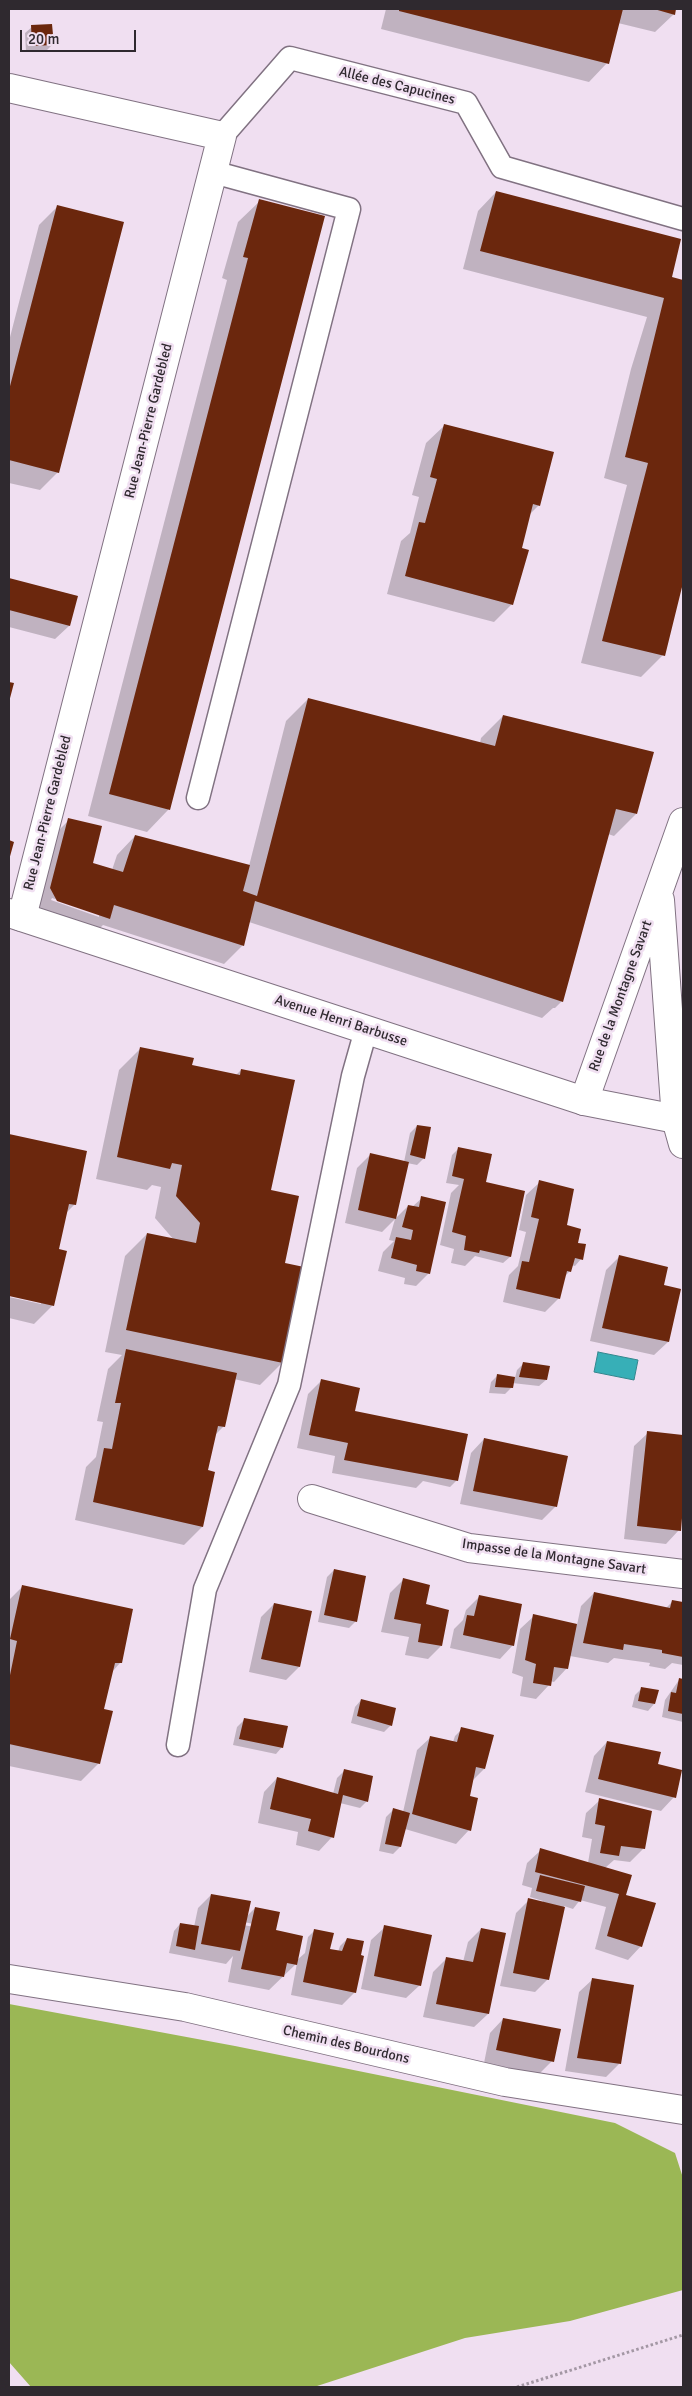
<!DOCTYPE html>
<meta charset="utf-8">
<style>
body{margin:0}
#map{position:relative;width:692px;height:2396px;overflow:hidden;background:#f0dff1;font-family:Signika,sans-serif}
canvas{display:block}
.frame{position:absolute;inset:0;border:10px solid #2f292f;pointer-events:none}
.scale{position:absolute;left:20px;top:30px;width:116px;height:22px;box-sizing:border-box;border:2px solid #2f292f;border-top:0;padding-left:6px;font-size:15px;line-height:18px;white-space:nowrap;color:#2f292f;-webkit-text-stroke:4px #f0dff1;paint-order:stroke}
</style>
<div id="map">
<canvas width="692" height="2396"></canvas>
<div class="frame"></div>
<div class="scale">20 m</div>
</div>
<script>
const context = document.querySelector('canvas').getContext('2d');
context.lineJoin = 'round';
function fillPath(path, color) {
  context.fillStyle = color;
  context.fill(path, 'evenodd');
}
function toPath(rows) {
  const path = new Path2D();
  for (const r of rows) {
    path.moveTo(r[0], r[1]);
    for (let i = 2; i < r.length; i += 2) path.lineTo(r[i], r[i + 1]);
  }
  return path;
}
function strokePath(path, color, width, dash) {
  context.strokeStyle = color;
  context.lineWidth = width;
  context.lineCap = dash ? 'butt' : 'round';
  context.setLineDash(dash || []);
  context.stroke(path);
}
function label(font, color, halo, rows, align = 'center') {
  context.font = font + ' Signika,sans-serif';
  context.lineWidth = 5;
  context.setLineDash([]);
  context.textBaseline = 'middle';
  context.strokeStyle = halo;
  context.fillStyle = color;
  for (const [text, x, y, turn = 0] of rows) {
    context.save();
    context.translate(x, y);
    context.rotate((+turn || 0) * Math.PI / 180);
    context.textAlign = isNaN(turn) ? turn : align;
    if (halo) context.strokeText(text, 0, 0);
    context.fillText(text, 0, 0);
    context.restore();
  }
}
fillPath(toPath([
 [9,2004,235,2046,615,2123,675,2153,683,2178,683,2290,570,2321,465,2338,314,2387,31,2387,9,2362]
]), '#9bb755');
const water = toPath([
 [598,1352,638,1360,634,1380,594,1372,598,1352]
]);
fillPath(water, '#37afb7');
strokePath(water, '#35878e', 1);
fillPath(toPath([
 [386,9,675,9,674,14,655,32,618,23,607,63,589,82,381,29],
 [32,27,53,44,46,51,26,52,25,33],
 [496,192,671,278,683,282,683,578,663,655,641,677,581,663,627,485,604,478,631,369,647,317,463,269,478,211],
 [260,201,168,810,147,832,88,816,227,280,222,278,238,222],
 [58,206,58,472,40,490,9,483,9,341,39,225],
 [445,425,539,505,530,514,521,549,512,604,494,622,387,594,401,541,410,533,419,497,412,495,426,443],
 [9,579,77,596,69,626,55,639,9,627],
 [308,699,480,743,481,738,503,716,636,814,614,836,608,834,562,1001,555,1008,553,1008,542,1018,249,922,243,945,224,964,103,925,96,932,44,914,37,902,56,833,69,820,91,864,112,870,117,855,135,836,249,866,286,721],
 [52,898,99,914,99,917,51,900],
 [141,1048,191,1066,236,1075,241,1070,284,1264,302,1268,282,1363,260,1385,234,1379,224,1426,214,1436,206,1471,202,1527,184,1545,75,1520,86,1467,96,1457,103,1422,97,1421,108,1369,122,1355,105,1352,125,1256,147,1234,174,1240,155,1218,161,1187,152,1185,147,1190,96,1179,119,1070],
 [417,1126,424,1158,417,1165,407,1163,395,1219,408,1206,412,1207,422,1198,429,1273,416,1286,404,1284,405,1278,378,1271,383,1252,394,1241,389,1240,395,1219,382,1232,345,1223,357,1168,370,1155,404,1162,410,1133],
 [9,1135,86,1152,75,1204,66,1213,58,1250,53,1305,34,1324,9,1318,9,1297,41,1304,41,1302,9,1295],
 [459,1148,482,1184,523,1192,510,1257,503,1263,475,1256,465,1266,451,1263,454,1249,440,1245,451,1193,459,1185,446,1183,452,1155],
 [540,1182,576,1244,581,1259,575,1266,571,1265,570,1271,564,1277,559,1298,545,1312,503,1302,509,1275,518,1266,526,1232,519,1230,526,1195],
 [619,1257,662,1286,679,1290,668,1342,654,1355,590,1341,606,1270],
 [524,1363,546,1380,539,1386,512,1383,511,1388,505,1394,489,1393,491,1382,498,1375,515,1378,517,1370],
 [321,1381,353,1412,457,1480,450,1487,423,1481,416,1488,332,1473,335,1456,297,1448,308,1394],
 [648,1433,683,1437,683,1495,679,1530,666,1544,624,1539,634,1446],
 [484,1439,566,1457,555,1507,542,1520,460,1504,471,1453],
 [334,1570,356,1621,349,1628,318,1622,327,1577],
 [403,1580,424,1605,441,1646,428,1659,405,1655,409,1637,381,1632,390,1593],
 [22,1587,120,1663,112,1672,102,1710,99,1763,81,1781,9,1766,9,1600],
 [594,1593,666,1608,672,1602,683,1604,683,1665,672,1663,665,1669,649,1666,650,1663,614,1658,608,1663,570,1656,567,1668,554,1682,550,1681,549,1685,536,1699,520,1696,523,1677,512,1673,520,1629,534,1616,577,1625,581,1606],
 [479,1597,513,1645,500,1659,450,1648,454,1629,463,1620,466,1610],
 [274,1604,311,1612,299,1667,286,1680,249,1672,261,1617],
 [679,1680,683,1680,683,1722,662,1717,665,1700],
 [642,1688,654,1704,648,1711,632,1707,635,1695],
 [361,1700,391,1725,384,1732,351,1723,355,1707],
 [244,1720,282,1747,276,1754,233,1745,237,1727],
 [462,1729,484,1769,472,1781,468,1797,469,1830,456,1844,405,1829,400,1847,393,1854,379,1851,386,1817,393,1810,403,1812,417,1750,431,1737,453,1742,455,1736],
 [607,1742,657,1765,674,1797,661,1811,585,1792,594,1756],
 [344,1771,367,1801,360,1808,340,1803,332,1837,319,1851,296,1845,298,1832,258,1823,264,1792,277,1778,333,1794,337,1778],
 [600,1800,643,1849,630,1862,614,1860,605,1868,624,1896,641,1946,628,1960,595,1949,606,1907,580,1900,573,1909,564,1906,548,1979,535,1992,500,1986,516,1913,529,1900,542,1903,543,1901,530,1897,532,1888,522,1885,527,1863,541,1850,588,1863,592,1839,582,1837,586,1813],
 [211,1895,246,1917,255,1908,275,1930,296,1961,305,1953,308,1937,315,1930,329,1950,338,1952,340,1946,347,1939,355,1992,342,2005,291,1995,297,1963,269,1990,228,1982,233,1956,226,1964,169,1953,174,1931,180,1924,194,1927,198,1908],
 [244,1922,272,1928,272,1930,243,1925],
 [385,1927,420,1985,406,1998,361,1989,371,1940],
 [481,1929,488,2014,474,2027,423,2017,433,1972,446,1959,463,1962,468,1942],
 [593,1979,619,2064,606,2077,565,2071,579,1992],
 [503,2019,552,2061,539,2074,484,2063,490,2033]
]), '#0003');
fillPath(toPath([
 [399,9,623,9,609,64,399,11],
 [654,9,676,9,675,15],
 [52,24,54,45,32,46,31,25],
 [496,191,681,239,672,277,683,280,683,583,665,656,602,641,648,463,625,457,664,298,480,251],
 [259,199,325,216,170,810,109,794,248,258,243,257],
 [57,205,124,222,59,473,9,460,9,390],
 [444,424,554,452,540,506,533,504,522,548,529,550,513,605,405,576,419,522,425,523,437,479,430,477],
 [9,578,78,596,70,626,9,610],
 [9,682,14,683,9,702],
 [308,698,495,746,503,715,654,752,637,814,616,809,563,1002,255,901,244,946,114,905,110,919,57,901,50,888,68,818,102,826,93,863,123,872,135,835,250,865,243,891,257,896],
 [9,840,14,842,9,860],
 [140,1047,194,1058,192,1065,240,1075,241,1069,295,1080,271,1190,299,1196,285,1263,304,1267,283,1363,126,1330,147,1233,196,1243,200,1223,176,1196,182,1165,172,1163,170,1169,117,1157],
 [417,1125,431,1127,425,1159,410,1155],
 [9,1134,87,1151,76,1205,69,1204,59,1249,67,1251,54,1306,9,1296],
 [458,1147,492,1154,486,1182,525,1191,511,1257,480,1250,479,1253,464,1250,466,1236,452,1232,464,1179,452,1176],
 [370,1153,409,1162,396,1219,358,1210],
 [539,1180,574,1189,567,1225,581,1229,578,1243,586,1244,583,1260,575,1258,571,1272,567,1271,560,1299,516,1289,522,1261,529,1262,539,1219,531,1217],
 [421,1196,446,1202,430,1274,416,1271,417,1265,391,1258,396,1237,411,1240,413,1230,402,1227,408,1205,419,1207],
 [619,1255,668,1267,664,1285,681,1289,669,1342,602,1328],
 [126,1349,237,1373,225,1427,218,1426,208,1470,215,1472,203,1527,93,1502,104,1448,112,1449,121,1403,115,1403],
 [523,1362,550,1366,547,1380,519,1377],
 [497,1374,515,1377,513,1388,495,1387],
 [321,1379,360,1388,355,1411,468,1434,458,1481,344,1460,348,1443,309,1435],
 [647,1431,683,1435,683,1505,681,1531,637,1526],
 [484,1438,568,1456,557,1507,473,1491],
 [334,1569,366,1576,357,1622,324,1615],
 [403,1578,430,1585,426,1604,449,1610,442,1646,418,1642,421,1624,394,1619],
 [22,1585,133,1609,122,1663,115,1663,104,1709,113,1711,100,1764,9,1744,9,1680,17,1641,10,1639],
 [594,1592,670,1608,672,1600,683,1602,683,1657,662,1653,662,1650,624,1644,623,1650,583,1643],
 [479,1595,522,1604,514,1646,463,1635,467,1615,474,1616],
 [274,1603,312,1611,300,1667,261,1659],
 [533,1614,577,1624,568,1669,554,1667,551,1686,533,1683,536,1664,525,1660],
 [679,1678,683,1679,683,1714,668,1711,671,1692,676,1693],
 [641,1687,659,1690,655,1704,638,1701],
 [361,1699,396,1708,392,1726,357,1716],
 [244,1718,288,1726,283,1748,239,1739],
 [461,1727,494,1735,485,1769,476,1767,470,1796,478,1798,471,1831,412,1814,430,1736,457,1742],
 [607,1741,661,1752,658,1764,682,1770,676,1798,598,1779],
 [344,1769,373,1776,368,1802,343,1795,334,1838,308,1831,311,1819,270,1809,277,1777,338,1794],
 [599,1798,652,1811,645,1849,621,1846,619,1856,600,1853,605,1826,595,1824],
 [393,1808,410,1813,401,1847,385,1844],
 [540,1848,632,1875,626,1895,656,1903,642,1947,607,1936,619,1894,535,1872],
 [540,1875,585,1886,581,1902,536,1891],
 [211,1894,251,1901,240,1951,201,1944],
 [528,1898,565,1907,549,1980,513,1973],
 [255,1907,280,1912,276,1930,303,1936,297,1965,287,1963,284,1977,241,1969],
 [180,1923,199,1926,195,1950,176,1946],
 [384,1925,432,1935,421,1986,374,1976],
 [481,1928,506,1933,489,2014,436,2004,446,1957,473,1962],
 [314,1929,334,1933,330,1949,342,1951,347,1938,364,1941,361,1955,364,1956,356,1993,303,1982],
 [592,1978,634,1985,621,2064,577,2058],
 [503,2018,561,2029,554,2062,496,2050]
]), '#6b270d');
const service = toPath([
 [222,136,290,58,466,103,502,167,683,219],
 [198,798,349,209,213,172],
 [178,1745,205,1589,289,1385,353,1076,366,1030]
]);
const minor = toPath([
 [9,88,222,136,22,917],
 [660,900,676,1119,683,1144],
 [584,1101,683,822],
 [312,1499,469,1548,683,1574],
 [9,1979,185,2007,505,2082,683,2110]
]);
const tertiary = toPath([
 [9,913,584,1101,676,1119,683,1116]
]);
strokePath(service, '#817282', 25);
strokePath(minor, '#817282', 30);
strokePath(tertiary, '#817282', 30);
strokePath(toPath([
 [517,2387,683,2335]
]), '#a397a4', 3, [2.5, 2.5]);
strokePath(service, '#fff', 22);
strokePath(minor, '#fff', 28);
strokePath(tertiary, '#fff', 28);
label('14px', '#2f292f', '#f0dff1', [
 ["Allée des Capucines",397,86,14],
 ["Rue Jean-Pierre Gardebled",149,421,-76],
 ["Rue Jean-Pierre Gardebled",48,813,-76],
 ["Rue de la Montagne Savart",621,996,-70],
 ["Avenue Henri Barbusse",341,1021,18],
 ["Impasse de la Montagne Savart",554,1557,8],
 ["Chemin des Bourdons",346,2045,13]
]);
</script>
